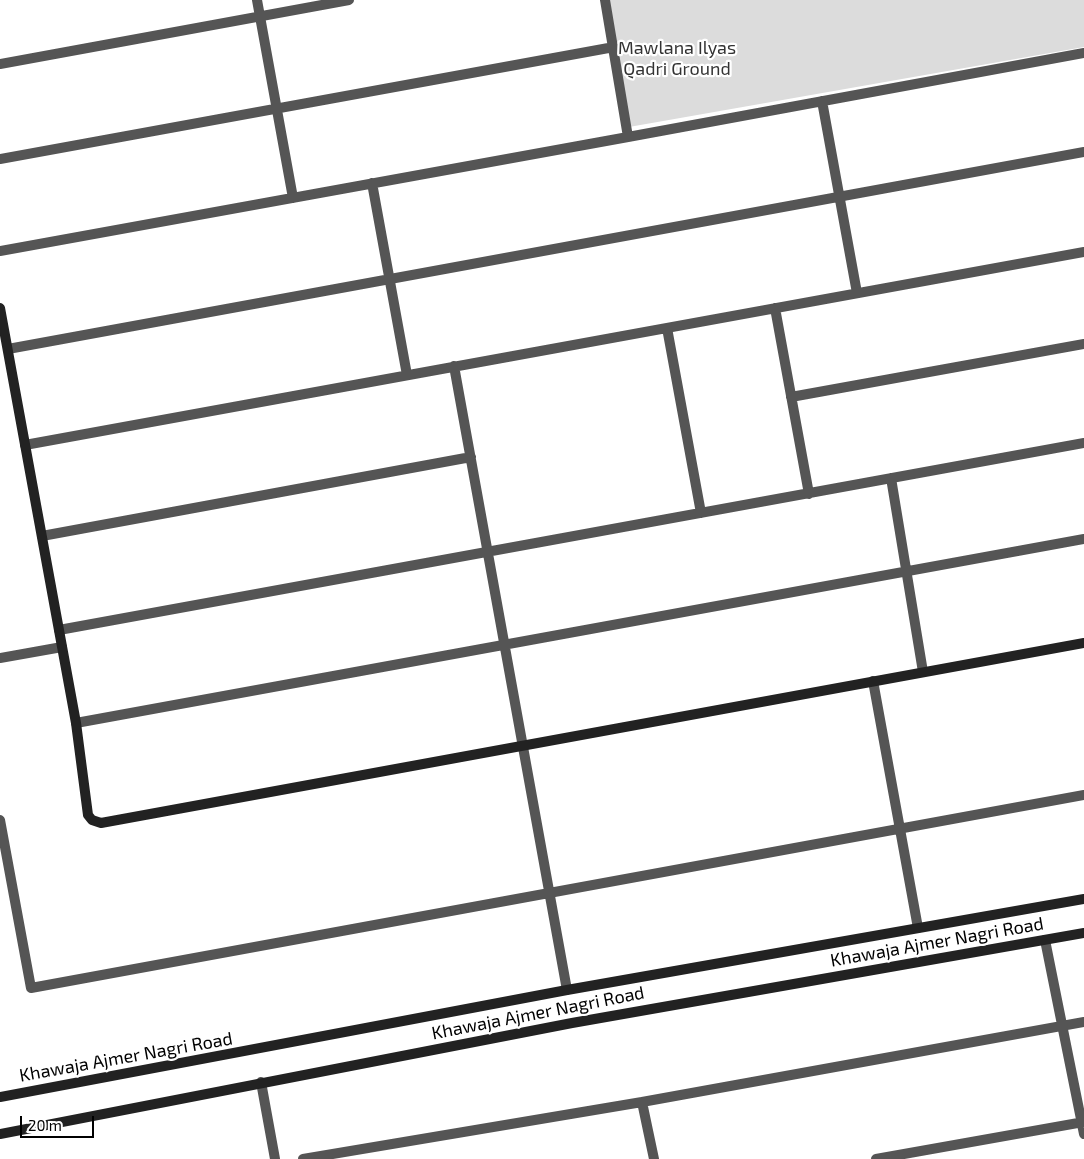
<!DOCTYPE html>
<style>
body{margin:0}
#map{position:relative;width:1084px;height:1159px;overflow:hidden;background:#fff;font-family:"Exo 2",sans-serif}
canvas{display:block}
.scale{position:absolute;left:20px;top:1116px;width:74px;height:22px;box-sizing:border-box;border:2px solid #000;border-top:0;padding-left:6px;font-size:15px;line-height:18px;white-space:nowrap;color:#000;-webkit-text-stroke:4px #fff;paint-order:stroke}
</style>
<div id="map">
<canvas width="1084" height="1159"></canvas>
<div class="scale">20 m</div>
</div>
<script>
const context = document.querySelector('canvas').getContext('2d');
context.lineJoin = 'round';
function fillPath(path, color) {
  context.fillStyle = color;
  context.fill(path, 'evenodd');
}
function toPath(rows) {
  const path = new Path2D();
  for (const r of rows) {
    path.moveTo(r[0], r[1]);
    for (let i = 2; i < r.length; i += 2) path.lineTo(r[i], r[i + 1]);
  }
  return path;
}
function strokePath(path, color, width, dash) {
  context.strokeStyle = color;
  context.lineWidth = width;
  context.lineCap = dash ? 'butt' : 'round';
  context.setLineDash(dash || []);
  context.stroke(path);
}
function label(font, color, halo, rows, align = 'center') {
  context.font = font + ' "Exo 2",sans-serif';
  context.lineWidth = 4.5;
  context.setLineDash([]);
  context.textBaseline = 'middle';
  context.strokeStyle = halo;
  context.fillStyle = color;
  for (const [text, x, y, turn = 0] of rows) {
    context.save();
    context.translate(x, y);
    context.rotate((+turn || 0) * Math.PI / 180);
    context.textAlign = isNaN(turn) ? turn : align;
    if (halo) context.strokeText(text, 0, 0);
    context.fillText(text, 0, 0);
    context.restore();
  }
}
fillPath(toPath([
 [607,0,1084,0,1084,47,629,127]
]), '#dcdcdc');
strokePath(toPath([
 [257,0,293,198],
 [605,0,628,137,1084,53],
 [0,64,349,0],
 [822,101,857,293],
 [0,159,614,47],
 [372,183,407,375],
 [0,251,628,137],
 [775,308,809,494],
 [667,328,701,513],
 [8,349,1084,152],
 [454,366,567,990],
 [791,397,1084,344],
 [25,445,1084,252],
 [891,478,923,672],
 [42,536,471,457],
 [59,630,1084,443],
 [0,658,62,647],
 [873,681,918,928],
 [76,723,1084,539],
 [0,820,31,988,1084,795],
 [1045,940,1084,1134],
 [261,1082,275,1159],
 [642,1102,654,1159],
 [303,1159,642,1102,1084,1022],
 [876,1159,1084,1122]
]), '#555', 10);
strokePath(toPath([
 [0,308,76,723,88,815,92,820,101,823,1084,643],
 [0,1097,567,990,1084,899],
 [0,1134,572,1023,1084,933]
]), '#222', 10);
label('18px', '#333', '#fff', [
 ["Mawlana Ilyas",677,48],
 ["Qadri Ground",677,69]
]);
label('18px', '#000', '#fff', [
 ["Khawaja Ajmer Nagri Road",937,942,-10],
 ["Khawaja Ajmer Nagri Road",538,1013,-11],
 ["Khawaja Ajmer Nagri Road",126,1057,-10]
]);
</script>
